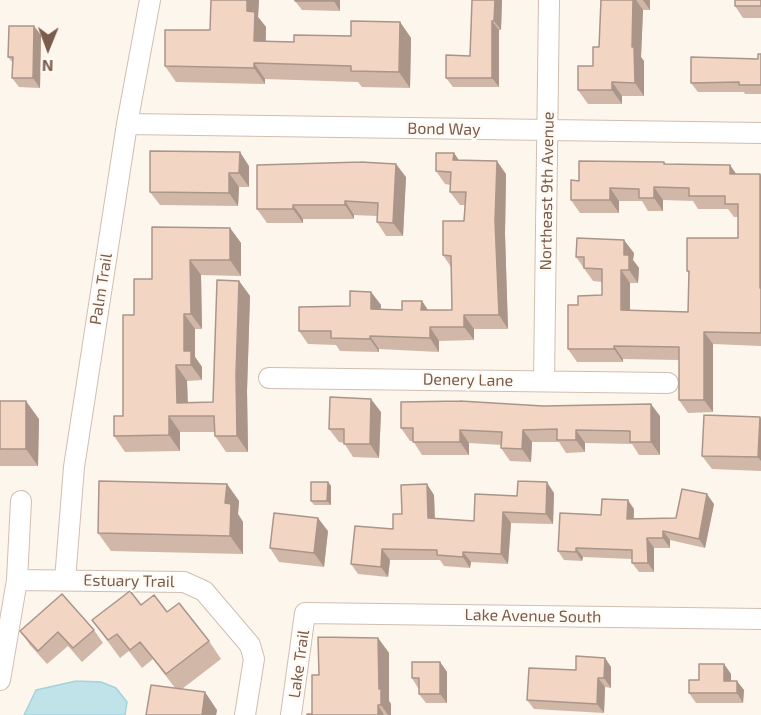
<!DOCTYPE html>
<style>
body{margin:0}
#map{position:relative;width:761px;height:715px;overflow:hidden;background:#fdf6ec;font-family:"Exo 2",sans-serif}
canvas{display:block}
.north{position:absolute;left:18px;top:18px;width:60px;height:60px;-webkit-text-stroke:4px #fffaf3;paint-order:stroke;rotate:181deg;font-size:16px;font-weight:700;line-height:24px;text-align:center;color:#7a5c4d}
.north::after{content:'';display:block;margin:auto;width:21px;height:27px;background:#7a5c4d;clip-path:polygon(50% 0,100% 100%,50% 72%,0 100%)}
</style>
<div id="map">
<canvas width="761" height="715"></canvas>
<div class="north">N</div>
</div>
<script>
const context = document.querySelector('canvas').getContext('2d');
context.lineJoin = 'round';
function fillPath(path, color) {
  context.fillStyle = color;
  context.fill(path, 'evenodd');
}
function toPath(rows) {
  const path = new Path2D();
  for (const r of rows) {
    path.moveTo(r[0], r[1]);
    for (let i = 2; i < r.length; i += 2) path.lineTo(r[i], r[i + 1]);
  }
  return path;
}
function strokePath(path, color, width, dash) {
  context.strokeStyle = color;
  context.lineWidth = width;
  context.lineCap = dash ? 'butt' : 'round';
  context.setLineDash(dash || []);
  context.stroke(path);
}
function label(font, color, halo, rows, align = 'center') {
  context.font = font + ' "Exo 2",sans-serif';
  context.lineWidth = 5;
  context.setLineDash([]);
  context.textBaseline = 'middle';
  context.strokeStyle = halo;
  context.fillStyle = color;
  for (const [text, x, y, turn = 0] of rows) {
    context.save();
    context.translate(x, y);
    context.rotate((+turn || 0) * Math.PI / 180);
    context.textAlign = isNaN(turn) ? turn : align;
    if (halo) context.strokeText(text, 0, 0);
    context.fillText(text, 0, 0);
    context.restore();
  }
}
const water = toPath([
 [76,681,101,682,116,688,127,702,125,715,24,715,36,690,76,681]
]);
fillPath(water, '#bfe3e8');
strokePath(water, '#a5d3da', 1.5);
const minor = toPath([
 [127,124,761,133],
 [269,378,668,383],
 [544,381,549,0],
 [17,580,184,582,204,591,250,645,254,659,245,715],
 [65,580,74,467,127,124,150,0],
 [0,680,17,580,21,501],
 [291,715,305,613,761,619]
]);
strokePath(minor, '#d1beb0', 22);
strokePath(minor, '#fff', 20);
fillPath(toPath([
 [259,0,258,17,266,27,266,42,294,42,351,36,400,22,411,38,410,88,362,87,358,82,265,79,265,84,176,82,165,66,210,30],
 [340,0,340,11,302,10,295,1],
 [502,0,501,30,499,30,499,87,453,87,446,78,470,56],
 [601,0,650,0,650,10,643,10,641,57,644,61,644,96,622,96,622,104,588,104,578,90,593,66,599,47],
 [761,0,761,18,743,18,735,6],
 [41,35,40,88,19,87,12,78,13,63,8,57],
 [761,54,761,94,745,94,744,92,698,92,691,83,758,59],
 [454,153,458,160,506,174,505,234,508,329,474,329,474,340,439,341,439,352,379,349,379,352,340,351,336,345,308,344,299,331,350,306,371,292,381,305,381,309,402,310,422,301,428,310,452,310,451,267,443,255,464,221,465,205,460,205,450,192,451,185,445,184,436,171],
 [664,162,666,164,737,174,761,176,761,346,713,344,713,412,688,413,679,400,679,360,623,359,623,362,577,362,568,349,578,305,602,295,602,282,593,281,576,257,634,253,633,260,639,268,638,283,630,283,630,310,688,312,689,274,687,271,738,238,738,217,734,217,728,209,698,209,693,201,663,200,663,211,648,211,642,201,619,201,619,213,580,213,571,200,579,181],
 [249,166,249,187,239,187,238,206,160,205,150,192],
 [406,177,403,236,386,236,377,222,377,216,354,215,354,219,303,219,303,223,267,223,257,209],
 [230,228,241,243,241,276,201,275,202,329,195,329,195,357,202,367,202,380,187,381,188,402,213,402,239,281,250,296,247,391,248,452,226,452,215,436,215,432,180,432,180,451,125,452,114,436,123,416,134,315,152,279],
 [0,401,39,419,38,466,0,466],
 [381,412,379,458,353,457,344,443,339,442,329,429],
 [660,416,660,455,639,455,632,444,585,443,585,452,566,453,559,442,532,442,531,462,510,461,501,448,502,445,469,443,469,455,422,455,413,441,410,441,401,428],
 [761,419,761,471,712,469,702,456],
 [328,482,331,486,331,505,314,505,311,501],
 [227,484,239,501,238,514,243,522,243,554,111,551,98,533],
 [554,493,553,524,511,523,508,564,471,562,470,568,444,566,440,560,390,560,388,577,358,574,351,564,434,495,435,518,474,521,517,496],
 [714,504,705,548,670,540,670,548,654,548,654,572,639,572,632,563,632,559,583,557,582,561,564,560,558,551,601,515,634,509,634,519,676,518],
 [328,531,324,567,279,562,270,548],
 [141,605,167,612,209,641,221,659,182,689,217,710,216,715,146,715,175,688,153,659,142,668,129,651,120,658,92,620],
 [94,630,103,643,82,662,68,646,47,664,30,645,20,631],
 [378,638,389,653,389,701,391,704,391,715,307,715,312,714,319,675],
 [605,658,611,667,611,688,605,687,604,713,534,709,527,700,576,670],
 [440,662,447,672,447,703,426,703,419,694,419,688,418,688,412,678],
 [724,664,731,674,731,681,744,690,743,703,696,703,689,693,699,680]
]), '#d1b7a8');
fillPath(toPath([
 [247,0,259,0,258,17,266,27,265,57,254,41,247,11],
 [334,0,340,0,340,11,334,1],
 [495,0,502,0,501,30,494,21],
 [633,0,636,0,643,10,641,57,644,61,644,96,635,83,632,47],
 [643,0,650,0,650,10],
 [492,21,499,30,499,87,492,78],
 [400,22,411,38,410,88,399,72],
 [34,26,41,35,40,88,33,78],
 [254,63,265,79,265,84,254,68],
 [612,82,622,96,622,104,612,90],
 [240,152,249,166,249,187,239,173],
 [454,153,463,166,453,160],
 [497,161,506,174,505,234,508,329,499,315,495,221],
 [396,164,406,177,403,236,393,223],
 [730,165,739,178,730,174],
 [229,173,239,187,238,206,229,193],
 [760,174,761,176,761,290,760,288],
 [654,187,663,200,663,211,654,198],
 [610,188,619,201,619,213,610,200],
 [345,201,354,215,354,219,345,205],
 [293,205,303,219,303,223,293,209],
 [230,228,241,243,241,276,230,260],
 [624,240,634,253,633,260,639,268,638,283,629,270,624,255],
 [190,260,201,275,202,329,191,314],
 [621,270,630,283,630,323,621,310],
 [239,281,250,296,247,391,248,452,237,436,236,375],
 [371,292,381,305,380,322,371,309],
 [422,301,431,315,421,310],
 [184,314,195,329,195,357,202,367,202,380,191,365,184,351],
 [464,315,474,329,474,340,464,327],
 [430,327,439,341,439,352,430,338],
 [704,332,713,344,713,412,704,400],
 [370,336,379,349,379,352,370,339],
 [614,346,623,359,623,362,614,349],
 [176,365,187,381,188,416,177,403],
 [371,399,381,412,379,458,370,444],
 [26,401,39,419,38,466,26,449],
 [651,404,660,416,660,455,651,442],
 [169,416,180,432,180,451,169,435],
 [760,417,761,419,761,461,758,457],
 [460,430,469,443,469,455,460,442],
 [523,430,532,442,531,462,522,449],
 [576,430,585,443,585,452,576,440],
 [328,482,331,486,331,505,327,501],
 [547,482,554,493,553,524,546,514],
 [227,484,239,501,238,514,243,522,243,554,230,536,225,503],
 [427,484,434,495,435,528,428,518],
 [707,494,714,504,705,548,699,539],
 [628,500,634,509,633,528,627,519],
 [503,512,511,523,508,564,501,554],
 [318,518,328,531,324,567,314,553],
 [663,531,670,540,670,548,663,538],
 [647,538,654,548,654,572,648,563],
 [576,548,583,557,582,561,576,552],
 [382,549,390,560,388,577,381,567],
 [463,552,471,562,470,568,463,557],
 [378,638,389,653,389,701,391,704,391,715,388,715,381,705,379,689],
 [605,658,611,667,611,688,604,678],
 [440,662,447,672,447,703,440,694],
 [724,664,731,674,731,690,724,681],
 [598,678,605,687,604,713,597,704],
 [737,681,744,690,743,703,737,693],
 [205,692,217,710,216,715,202,715],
 [378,705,384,715,378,715]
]), '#aa9588');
const building = toPath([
 [211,0,247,0,247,11,255,12,254,41,294,42,294,35,351,36,351,21,400,22,399,72,351,71,351,66,254,63,254,68,165,66,165,30,210,30,211,0],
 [295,0,334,0,334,1,295,1,295,0],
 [472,0,495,0,494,21,492,21,492,78,446,78,446,55,470,56,472,0],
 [601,0,633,0,632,47,634,47,635,83,612,82,612,90,578,90,578,66,593,66,593,47,599,47,601,0],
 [735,0,761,0,761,6,735,6,735,0],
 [9,26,34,26,33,78,12,78,13,57,8,57,9,26],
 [758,54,761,54,761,85,739,85,739,82,691,83,691,57,758,59,758,54],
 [150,151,240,152,239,173,229,173,229,193,150,192,150,151],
 [436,153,454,153,453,160,497,161,495,221,499,315,464,315,464,327,430,327,430,338,370,336,370,339,331,338,331,331,299,331,299,307,350,306,350,291,371,292,371,309,402,310,402,301,422,301,421,310,452,310,451,256,443,255,443,221,464,221,466,192,450,192,451,172,436,171,436,153],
 [579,161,664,162,664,164,730,165,730,174,760,174,760,288,761,288,761,333,704,332,704,400,679,400,679,347,614,346,614,349,568,349,568,305,578,305,578,296,602,295,602,269,584,268,584,257,576,257,577,238,624,240,624,255,629,255,629,270,621,270,621,310,688,312,689,271,687,271,687,238,738,238,738,204,725,204,725,196,689,196,689,188,654,187,654,198,639,198,639,189,610,188,610,200,571,200,571,180,579,181,579,161],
 [361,162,396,164,393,223,377,222,378,203,345,201,345,205,293,205,293,209,257,209,257,165,361,162],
 [152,227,230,228,230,260,190,260,191,314,184,314,184,351,191,351,191,365,176,365,177,403,213,402,217,280,239,281,236,375,237,436,215,436,214,416,169,416,169,435,114,436,114,416,123,416,123,315,134,315,134,279,152,279,152,227],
 [330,397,371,399,370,444,344,444,344,429,329,429,330,397],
 [0,401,26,401,26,449,0,449,0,401],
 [460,401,543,406,651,404,651,442,630,442,630,431,576,430,576,440,557,440,557,429,523,430,522,449,501,448,502,432,460,430,460,442,413,442,413,428,401,428,401,402,460,401],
 [704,415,760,417,758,457,702,456,704,415],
 [99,481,227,484,225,503,231,504,230,536,98,533,99,481],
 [518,481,547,482,546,514,503,512,501,554,463,552,463,557,437,555,437,550,382,549,381,567,351,564,355,526,393,529,393,514,402,514,401,485,427,484,428,518,474,521,475,494,517,496,518,481],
 [311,482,328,482,327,501,311,501,311,482],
 [682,489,707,494,699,539,663,531,663,538,647,538,648,563,632,563,632,550,576,548,576,552,558,551,560,513,601,515,602,499,628,500,627,519,676,518,682,489],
 [274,513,318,518,314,553,270,548,274,513],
 [130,591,141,605,154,595,167,612,179,603,209,641,166,674,140,642,130,650,117,634,108,640,92,620,130,591],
 [62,594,94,630,73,648,58,632,38,651,20,631,62,594],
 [318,637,378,638,379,689,381,689,381,705,378,705,378,715,307,715,307,714,312,714,312,675,319,675,318,637],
 [576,656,605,658,604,678,598,678,597,704,527,700,529,668,576,670,576,656],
 [412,662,440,662,440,694,419,694,419,678,412,678,412,662],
 [699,664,724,664,724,681,737,681,737,693,689,693,689,680,699,680,699,664],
 [151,685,205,692,202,715,146,715,151,685]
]);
fillPath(building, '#f3d5c3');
strokePath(building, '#aa9588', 1.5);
label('16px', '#7a5c4d', '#fffaf3', [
 ["Bond Way",444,129,1],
 ["Northeast 9th Avenue",547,191,-89],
 ["Palm Trail",101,289,-81],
 ["Denery Lane",468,380,1],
 ["Estuary Trail",129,581,1],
 ["Lake Avenue South",533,616,1],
 ["Lake Trail",299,664,-82]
]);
</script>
